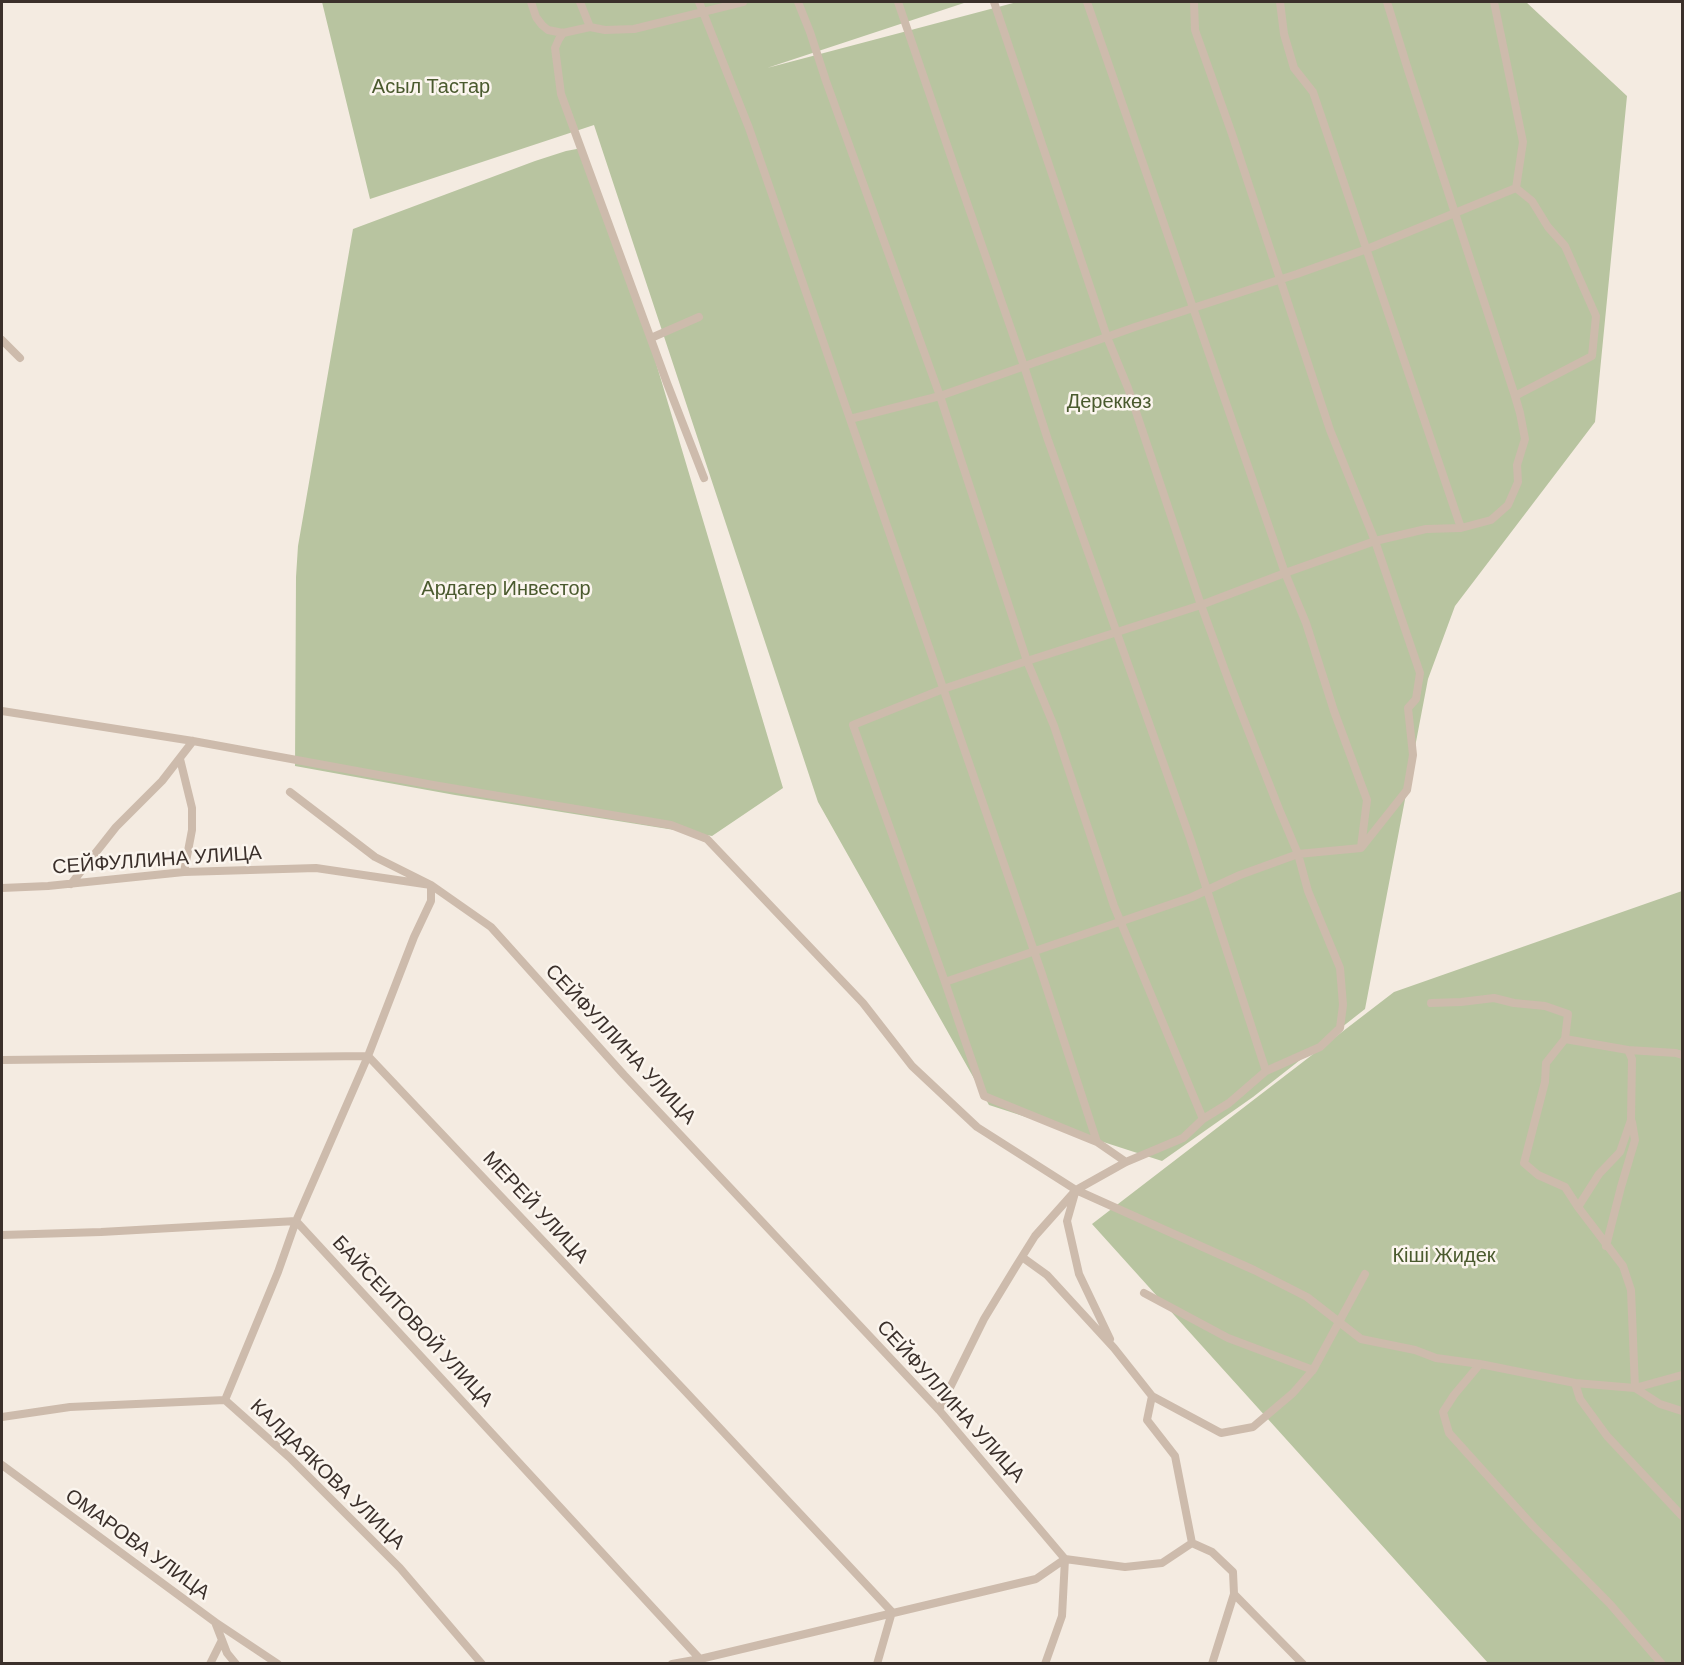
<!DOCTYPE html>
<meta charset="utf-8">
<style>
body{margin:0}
#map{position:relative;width:1684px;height:1665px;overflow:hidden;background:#f4ebe1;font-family:"DM Sans",sans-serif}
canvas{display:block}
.frame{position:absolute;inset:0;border:3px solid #3b302b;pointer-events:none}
</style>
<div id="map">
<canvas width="1684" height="1665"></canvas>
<div class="frame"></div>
</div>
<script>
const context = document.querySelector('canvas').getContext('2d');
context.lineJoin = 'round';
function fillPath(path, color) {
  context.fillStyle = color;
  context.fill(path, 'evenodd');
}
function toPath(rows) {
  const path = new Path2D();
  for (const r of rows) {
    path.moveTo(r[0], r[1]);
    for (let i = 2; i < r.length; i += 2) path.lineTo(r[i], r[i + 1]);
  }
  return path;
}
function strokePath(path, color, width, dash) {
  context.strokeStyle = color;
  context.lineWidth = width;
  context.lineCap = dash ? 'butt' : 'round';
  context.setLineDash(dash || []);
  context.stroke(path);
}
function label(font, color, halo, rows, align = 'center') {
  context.font = font + ' "DM Sans",sans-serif';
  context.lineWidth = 5;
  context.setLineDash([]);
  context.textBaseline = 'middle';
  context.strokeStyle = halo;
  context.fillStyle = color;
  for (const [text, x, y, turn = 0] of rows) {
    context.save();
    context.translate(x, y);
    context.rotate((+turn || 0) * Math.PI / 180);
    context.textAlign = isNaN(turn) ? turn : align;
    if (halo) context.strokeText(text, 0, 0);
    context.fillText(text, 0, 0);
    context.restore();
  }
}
fillPath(toPath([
 [322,2,967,2,767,68,1017,2,1526,2,1627,96,1595,422,1455,606,1428,679,1365,1009,1253,1097,1162,1161,989,1105,818,802,594,125,370,199],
 [582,148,639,306,783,788,712,836,455,795,295,766,296,577,298,546,353,229,535,161,566,151],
 [1682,891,1682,1663,1488,1663,1092,1224,1394,992]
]), '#b8c4a0');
strokePath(toPath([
 [531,2,536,17,542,25,548,30,563,33,590,27],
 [580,2,590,27,605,30,634,29,743,2],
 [699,2,749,128,850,419,1042,974,1097,1142],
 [798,2,810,32,826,81,940,396,1135,327,1297,274,1367,249,1516,188],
 [898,2,958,177,1024,366,1048,440,1190,838,1266,1071],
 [1087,2,1285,573,1306,623,1334,711,1367,800,1361,847],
 [1280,2,1284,34,1294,68,1313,92,1461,528],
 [1387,2,1409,73,1515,396],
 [1494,2,1523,142,1516,188],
 [563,33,559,39,555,48,561,94,667,383,704,478],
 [651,338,699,317],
 [2,340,20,358],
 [850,419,940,396,1027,661,1201,605,1285,573,1375,541,1330,430,1232,134,1195,30,1194,2],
 [2,711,193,741,433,785,671,825,707,839,863,1003,912,1066,977,1127,1076,1190,1254,1270,1307,1297,1361,1339,1415,1350,1436,1358,1480,1364,1575,1383,1635,1388,1682,1375],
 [180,759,192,808,192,830,184,872],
 [71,884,116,827,162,781,193,741],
 [2,888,48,886,184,872,316,868,431,885,491,927,624,1075,939,1410,1065,1559,1125,1567,1162,1563,1192,1543],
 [945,982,1192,897,1240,875,1298,854,1361,848,1407,790,1413,755,1408,708,1416,699,1420,673,1375,541,1426,529,1461,528,1491,520,1508,505,1518,482,1517,465,1525,439,1520,413,1515,396,1592,356,1596,316,1565,246,1548,227,1532,201,1516,188],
 [1431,1003,1461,1002,1494,998,1514,1003,1545,1006,1568,1014,1565,1039,1546,1063,1545,1082,1524,1163,1538,1175,1565,1187,1578,1207,1623,1266,1631,1290,1635,1388],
 [1565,1039,1628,1050,1632,1059,1631,1120,1620,1152,1599,1174,1578,1207],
 [1628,1050,1676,1053,1682,1055],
 [2,1060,368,1056,686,1392,892,1612,877,1664],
 [1126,1162,1097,1142,984,1096,945,982,853,725,943,689,1027,661,1054,726,1114,906,1203,1119],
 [1075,1193,1067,1221,1072,1243,1079,1274,1110,1339],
 [2,1235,101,1232,296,1221,700,1659,698,1664],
 [1606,1246,1621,1187,1635,1140,1632,1122],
 [1022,1257,1047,1275,1114,1348,1152,1396,1221,1433,1253,1427,1293,1393,1313,1370,1365,1274],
 [1144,1293,1228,1338,1313,1370],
 [1480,1364,1454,1395,1443,1412,1449,1433,1533,1526,1610,1604,1662,1664],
 [1575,1383,1580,1399,1607,1436,1682,1516],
 [1635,1388,1660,1404,1682,1411],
 [1152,1396,1147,1420,1175,1456,1192,1543,1212,1552,1233,1572,1234,1594,1303,1664],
 [225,1400,278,1272,296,1221,368,1056,414,937,431,901,431,885,375,857,290,792],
 [939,1410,984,1319,1015,1268,1035,1236,1076,1190,1126,1162,1183,1138,1203,1119,1229,1103,1266,1071,1320,1047,1340,1028,1343,1005,1340,968,1308,891,1298,854,1279,809,1231,687,1201,605,1128,388,1107,337,994,2],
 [2,1417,70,1407,225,1400,289,1457,400,1568,482,1664],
 [2,1465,215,1622,227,1653,236,1664],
 [215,1622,278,1664],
 [210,1664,222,1640],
 [672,1664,700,1659,1036,1579,1065,1559,1062,1616,1045,1664],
 [1212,1664,1234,1594]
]), '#cdbbac', 8);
label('20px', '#4a5a2e', '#fbf5ee', [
 ["Асыл Тастар",431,88],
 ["Дереккөз",1109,403],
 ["Ардагер Инвестор",506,590],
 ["Кіші Жидек",1444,1257]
]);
label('20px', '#3b302b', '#fbf5ee', [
 ["СЕЙФУЛЛИНА УЛИЦА",157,861,-4],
 ["СЕЙФУЛЛИНА УЛИЦА",620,1045,47],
 ["МЕРЕЙ УЛИЦА",535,1208,47],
 ["БАЙСЕИТОВОЙ УЛИЦА",412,1322,47],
 ["СЕЙФУЛЛИНА УЛИЦА",950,1402,48],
 ["КАЛДАЯКОВА УЛИЦА",327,1475,44],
 ["ОМАРОВА УЛИЦА",137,1545,36]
]);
</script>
